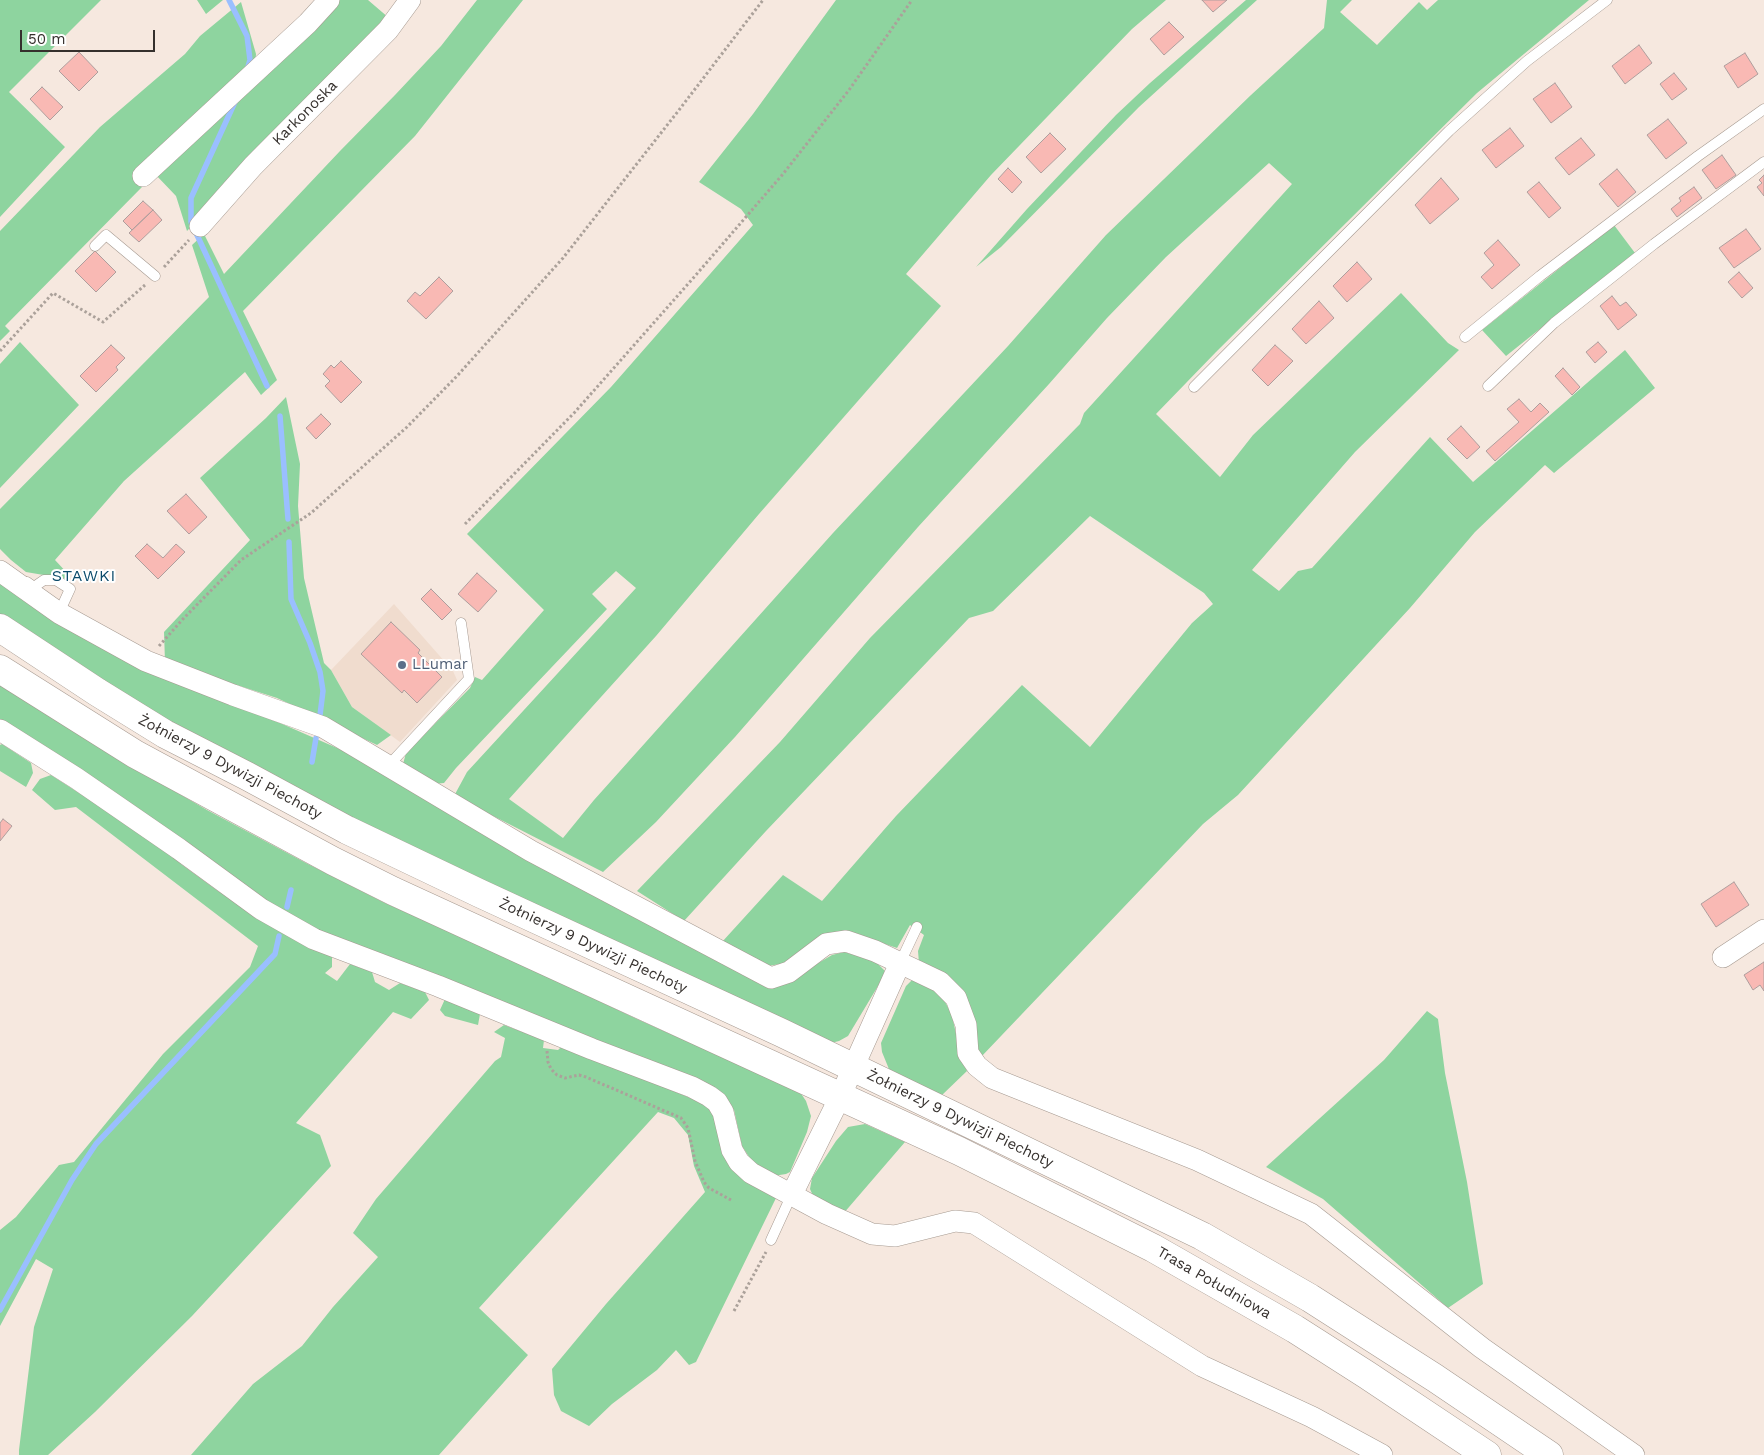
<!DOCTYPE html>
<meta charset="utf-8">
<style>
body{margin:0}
#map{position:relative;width:1764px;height:1455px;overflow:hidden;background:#f6e8df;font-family:"Work Sans",sans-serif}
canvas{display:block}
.scale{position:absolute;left:20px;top:30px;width:135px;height:22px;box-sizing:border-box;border:2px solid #35302d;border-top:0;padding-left:6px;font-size:15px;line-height:18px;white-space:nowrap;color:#35302d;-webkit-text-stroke:4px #fff;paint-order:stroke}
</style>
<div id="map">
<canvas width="1764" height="1455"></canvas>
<div class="scale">50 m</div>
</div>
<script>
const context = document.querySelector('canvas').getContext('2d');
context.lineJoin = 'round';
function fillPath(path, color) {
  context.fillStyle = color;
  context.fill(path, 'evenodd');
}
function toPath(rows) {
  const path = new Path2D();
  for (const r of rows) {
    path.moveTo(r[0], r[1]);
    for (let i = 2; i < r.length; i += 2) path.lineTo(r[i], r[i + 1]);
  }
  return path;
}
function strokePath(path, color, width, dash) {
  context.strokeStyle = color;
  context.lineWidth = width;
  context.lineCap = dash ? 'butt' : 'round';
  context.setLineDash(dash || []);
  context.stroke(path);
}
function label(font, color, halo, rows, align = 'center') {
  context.font = font + ' "Work Sans",sans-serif';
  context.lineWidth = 4;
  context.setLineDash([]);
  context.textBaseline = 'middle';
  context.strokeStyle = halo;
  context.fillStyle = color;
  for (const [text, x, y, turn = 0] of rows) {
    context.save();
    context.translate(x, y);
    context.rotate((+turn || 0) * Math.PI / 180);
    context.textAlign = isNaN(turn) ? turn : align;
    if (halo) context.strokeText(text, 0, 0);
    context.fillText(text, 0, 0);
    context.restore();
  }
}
fillPath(toPath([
 [394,604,453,671,457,680,400,742,352,707,331,670]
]), '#f0dcce');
fillPath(toPath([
 [0,0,101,0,9,92,65,147,0,217],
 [197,0,223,0,206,14],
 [338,0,368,0,389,18,187,231,176,196,155,174],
 [477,0,523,0,415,136,243,311,277,380,261,395,245,372,124,481,55,560,69,575,67,579,26,572,11,560,0,549,0,509,209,297,192,245,204,234,224,274,340,151,395,95,441,46],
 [836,0,1166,0,1132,29,991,175,906,274,941,306,759,514,656,636,509,799,563,838,594,800,833,533,1008,346,1106,235,1251,95,1324,28,1327,0,1352,0,1340,12,1377,45,1419,2,1427,10,1438,0,1589,0,1477,93,1216,352,1156,414,1220,477,1253,435,1401,293,1448,343,1459,350,1355,452,1252,570,1279,591,1298,571,1312,568,1430,437,1473,482,1625,350,1655,388,1554,473,1545,465,1475,532,1410,608,1238,795,1203,824,981,1057,976,1046,971,1008,959,988,919,963,918,951,924,935,910,925,897,948,876,941,786,963,768,966,722,942,783,875,822,901,896,816,1022,685,1090,747,1192,623,1213,604,1204,593,1090,516,993,611,969,618,766,831,684,921,637,891,780,742,870,638,1080,424,1084,413,1292,184,1269,163,1166,257,1107,318,1049,384,918,527,735,737,656,822,603,872,454,796,467,772,636,588,616,571,592,594,607,609,456,768,444,783,433,784,403,764,406,753,470,688,475,677,482,680,544,610,467,534,611,387,753,225,741,209,699,182,753,114],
 [1246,0,1257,0,1139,107,1001,247,976,267,1027,209,1116,115,1150,83],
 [241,2,256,54,255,65,134,177,142,187,5,326,10,331,0,341,0,231,100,127,185,54,200,36],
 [1614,225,1635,253,1506,356,1482,330],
 [20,342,79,405,0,488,0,364],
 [286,397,300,464,298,506,304,578,324,663,331,670,352,707,391,735,377,745,277,698,165,662,164,632,250,540,200,478,266,418],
 [0,578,127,660,210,697,280,723,360,758,786,982,832,955,844,952,874,960,885,971,881,981,848,1036,839,1041,827,1044,321,803,154,716,0,616],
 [0,685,106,751,207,810,306,863,385,903,508,958,637,1019,800,1092,806,1101,811,1116,807,1132,790,1172,786,1174,773,1176,755,1166,742,1146,734,1110,726,1100,298,924,0,723],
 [2,744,31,763,33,773,26,787,0,771,0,745],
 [51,775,176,855,181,864,218,891,332,956,332,967,325,973,337,981,350,964,372,972,375,982,389,990,400,983,425,992,429,1000,411,1019,393,1012,296,1123,320,1135,331,1166,192,1316,95,1412,48,1455,19,1455,19,1450,34,1327,53,1269,36,1259,0,1326,0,1230,16,1217,59,1165,74,1162,163,1054,250,967,258,946,76,807,55,810,32,790,40,779],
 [912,980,932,988,942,996,952,1015,960,1053,967,1071,941,1096,891,1074,882,1052,881,1043,906,986],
 [445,999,480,1014,478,1025,445,1016,440,1010],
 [1427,1011,1438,1019,1445,1073,1467,1182,1483,1284,1448,1308,1323,1199,1266,1167,1384,1060],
 [504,1025,544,1040,543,1048,558,1050,563,1045,712,1107,776,1198,696,1362,689,1365,676,1350,657,1370,612,1404,589,1426,561,1411,554,1395,552,1369,606,1304,705,1192,694,1166,688,1135,674,1118,658,1112,479,1308,528,1355,439,1455,191,1455,253,1384,302,1346,333,1307,378,1257,353,1233,376,1199,495,1061,501,1057,505,1038,494,1032],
 [865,1124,905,1142,843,1214,814,1198,810,1189,812,1178,836,1141,848,1127]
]), '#8ed49f');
strokePath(toPath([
 [229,0,247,36,250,60,247,70],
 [235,102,191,198,191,222,267,386],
 [280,416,288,519],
 [289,542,291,599,310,643,320,672,323,691,320,715],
 [312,762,316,738],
 [287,907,291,890],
 [0,1310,72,1180,96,1144,275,954,279,936]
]), '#9abfff', 5.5);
const building = toPath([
 [1202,0,1227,0,1213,12,1202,0],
 [1169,22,1184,37,1164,55,1150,39,1169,22],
 [1639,45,1652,63,1625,84,1612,66,1639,45],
 [79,52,98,72,79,91,59,71,79,52],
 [1745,53,1758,74,1738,88,1724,66,1745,53],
 [1674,73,1687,89,1672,100,1660,84,1674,73],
 [1555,83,1572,107,1551,123,1533,99,1555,83],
 [42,87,63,107,50,120,30,99,42,87],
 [1668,119,1687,143,1666,159,1647,135,1668,119],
 [1510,128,1524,146,1496,168,1482,150,1510,128],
 [1050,133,1066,149,1041,173,1026,157,1050,133],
 [1581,138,1595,155,1569,175,1555,158,1581,138],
 [1722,155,1736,175,1716,189,1702,170,1722,155],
 [1008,168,1022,182,1012,193,998,179,1008,168],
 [1617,169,1636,192,1618,207,1599,184,1617,169],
 [1764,175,1764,196,1757,187,1762,183,1759,180,1764,175],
 [1441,178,1459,199,1430,224,1415,205,1441,178],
 [1539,182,1561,208,1549,218,1527,192,1539,182],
 [1694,187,1702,198,1677,217,1671,209,1681,201,1679,198,1694,187],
 [143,201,153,210,132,230,123,221,143,201],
 [153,210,162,220,139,242,129,233,153,210],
 [1746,229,1761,249,1734,268,1719,248,1746,229],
 [1498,240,1520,265,1492,289,1481,277,1494,265,1484,253,1498,240],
 [95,251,116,272,96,292,75,271,95,251],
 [1357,262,1372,279,1347,302,1333,286,1357,262],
 [1739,272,1753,288,1742,298,1728,282,1739,272],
 [439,277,453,291,426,319,407,301,415,292,420,296,439,277],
 [1612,296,1620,306,1626,302,1637,315,1618,330,1600,306,1612,296],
 [1319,301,1334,318,1306,344,1292,329,1319,301],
 [1598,342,1607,352,1595,363,1586,352,1598,342],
 [111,345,125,358,116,367,118,370,96,392,80,376,111,345],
 [1275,345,1293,361,1268,386,1252,370,1275,345],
 [341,361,362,382,341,403,325,386,330,381,323,374,331,365,334,368,341,361],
 [1563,368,1580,387,1572,395,1555,376,1563,368],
 [1519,399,1531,412,1540,403,1549,412,1495,461,1486,451,1519,422,1507,409,1519,399],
 [321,414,331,424,316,439,306,428,321,414],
 [1461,426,1480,447,1467,459,1447,439,1461,426],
 [186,494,207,517,189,534,167,511,186,494],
 [147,544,163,558,176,544,185,552,158,579,135,556,147,544],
 [477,573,497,591,478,612,458,594,477,573],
 [431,589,452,610,442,620,421,599,431,589],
 [391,622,420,650,418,653,442,677,417,703,404,690,402,693,361,654,391,622],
 [3,819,12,826,0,841,0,823,3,819],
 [1734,882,1749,905,1716,927,1701,904,1734,882],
 [1764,962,1764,991,1760,985,1753,990,1744,975,1764,962]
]);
fillPath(building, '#f9b9b4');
strokePath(building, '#ae9e9d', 1);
const lane = toPath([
 [95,246,106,235,155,276],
 [1465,337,1540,276,1698,156,1764,109],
 [1488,386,1554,323,1654,244,1764,162],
 [1194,387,1449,131,1527,61,1607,0],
 [27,582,34,587,44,580,56,580,70,589,59,613],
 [389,765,469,679,461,623],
 [900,963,917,927],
 [771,1240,792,1194]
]);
const street = toPath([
 [143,176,308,23,329,0],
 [200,226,253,166,388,30,410,0],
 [0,571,59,613,146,661,233,695,323,727,531,851,771,978,789,972,826,944,846,941,875,951,940,982,956,998,966,1025,968,1053,977,1066,992,1078,1197,1160,1311,1214,1482,1348,1634,1455],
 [0,730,76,778,179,849,261,909,314,939,438,986,592,1049,692,1087,709,1096,717,1102,723,1112,732,1150,739,1162,751,1173,827,1214,872,1234,895,1236,955,1221,974,1223,1202,1366,1312,1417,1382,1455],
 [1723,957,1764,930],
 [792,1194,840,1097,900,963]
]);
const highway = toPath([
 [0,628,97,692,165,734,247,776,347,830,479,893,782,1033,1202,1236,1310,1298,1435,1378,1549,1455],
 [0,669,135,754,333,861,393,891,959,1151,1153,1248,1295,1329,1367,1375,1487,1455]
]);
strokePath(lane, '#a69a91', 11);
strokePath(street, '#a69a91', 22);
strokePath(highway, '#a69a91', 29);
strokePath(toPath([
 [164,267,189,240],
 [0,351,53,293,103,322,145,285],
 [465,524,575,412,695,276,783,174,849,90,912,0],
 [159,646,182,620,241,560,311,513,407,427,457,376,563,258,679,110,763,0],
 [547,1051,548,1062,551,1069,557,1075,565,1078,579,1075,586,1077,681,1118,688,1128,695,1161,704,1182,709,1188,731,1200],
 [734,1311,766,1252]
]), '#aba19a', 3, [2.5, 2.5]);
strokePath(lane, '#fff', 10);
strokePath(street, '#fff', 21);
strokePath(highway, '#fff', 28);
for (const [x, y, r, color] of [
 [402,665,5,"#5c6f8a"]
]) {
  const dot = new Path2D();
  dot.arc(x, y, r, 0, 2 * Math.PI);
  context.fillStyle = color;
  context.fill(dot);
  strokePath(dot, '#fff', 2);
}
label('15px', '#35302d', '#fff', [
 ["Karkonoska",305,113,-45],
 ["Żołnierzy 9 Dywizji Piechoty",230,767,28],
 ["Żołnierzy 9 Dywizji Piechoty",593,946,25],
 ["Żołnierzy 9 Dywizji Piechoty",960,1119,26],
 ["Trasa Południowa",1214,1283,30]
]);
label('15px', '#4e5e75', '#fff', [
 ["LLumar",412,665]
], 'left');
context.letterSpacing = '1px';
label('16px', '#0b4a6a', '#fff', [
 ["STAWKI",84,576]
]);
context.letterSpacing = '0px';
</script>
